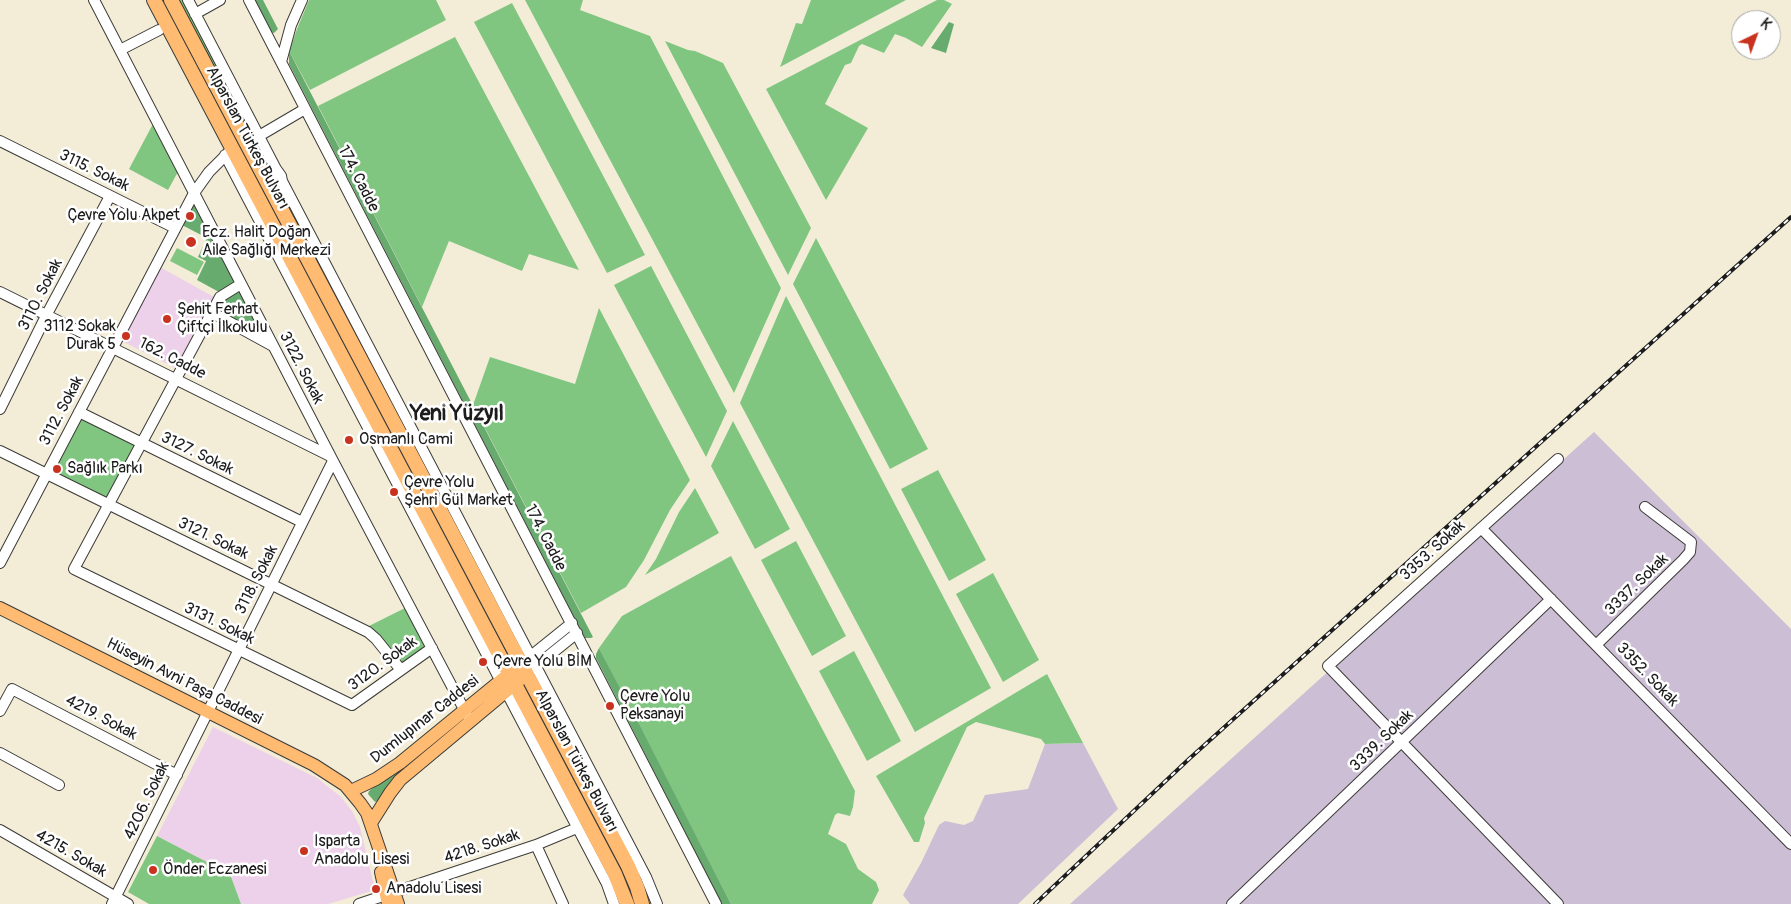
<!DOCTYPE html>
<meta charset="utf-8">
<style>
body{margin:0}
#map{position:relative;width:1791px;height:904px;overflow:hidden;background:#f3edd8;font-family:Pangolin,sans-serif}
canvas{display:block}
.north{position:absolute;left:1731px;top:10px;width:50px;height:50px;box-sizing:border-box;background:#fff;border:1px solid #a4a4a4;border-radius:50%;rotate:42deg;font-size:14px;font-weight:700;line-height:20px;text-align:center;color:#1c1c1c}
.north::after{content:'';display:block;margin:auto;width:18px;height:22px;background:#c8321e;clip-path:polygon(50% 0,100% 100%,50% 72%,0 100%)}
</style>
<div id="map">
<canvas width="1791" height="904"></canvas>
<div class="north">K</div>
</div>
<script>
const context = document.querySelector('canvas').getContext('2d');
context.lineJoin = 'round';
function fillPath(path, color) {
  context.fillStyle = color;
  context.fill(path, 'evenodd');
}
function toPath(rows) {
  const path = new Path2D();
  for (const r of rows) {
    path.moveTo(r[0], r[1]);
    for (let i = 2; i < r.length; i += 2) path.lineTo(r[i], r[i + 1]);
  }
  return path;
}
function strokePath(path, color, width, dash) {
  context.strokeStyle = color;
  context.lineWidth = width;
  context.lineCap = dash ? 'butt' : 'round';
  context.setLineDash(dash || []);
  context.stroke(path);
}
function label(font, color, halo, rows, align = 'center') {
  context.font = font + ' Pangolin,sans-serif';
  context.lineWidth = 5;
  context.setLineDash([]);
  context.textBaseline = 'middle';
  context.strokeStyle = halo;
  context.fillStyle = color;
  for (const [text, x, y, turn = 0] of rows) {
    context.save();
    context.translate(x, y);
    context.rotate((+turn || 0) * Math.PI / 180);
    context.textAlign = isNaN(turn) ? turn : align;
    if (halo) context.strokeText(text, 0, 0);
    context.fillText(text, 0, 0);
    context.restore();
  }
}
fillPath(toPath([
 [160,267,214,297,175,368,120,340],
 [213,727,317,778,341,797,352,811,360,827,375,890,328,904,241,904,230,874,157,836]
]), '#edd0e9');
fillPath(toPath([
 [1594,432,1791,629,1791,904,1070,904],
 [1083,743,1118,809,1018,904,910,904,903,895,921,863,939,825,945,821,964,825,973,821,985,795,1028,789,1045,744]
]), '#ccbed4');
fillPath(toPath([
 [178,0,182,0,525,652,522,654],
 [309,0,436,0,446,20,310,90,289,51,297,29],
 [525,0,583,0,580,10,650,36,781,288,734,393],
 [811,0,906,0,780,67,796,23,802,24],
 [937,0,944,0,952,4,922,47,906,38,895,34,884,53,862,44,859,46,851,63,845,65,825,104,868,128,826,200,766,89],
 [512,3,645,255,607,273,474,22],
 [455,37,579,270,529,254,522,271,449,241,422,307,318,106],
 [665,41,688,50,695,51,723,63,811,228,788,275],
 [154,122,179,170,168,190,129,169],
 [816,238,928,449,890,469,793,284],
 [177,248,204,262,197,275,170,261],
 [651,266,727,411,706,457,614,285],
 [786,296,991,688,915,732,740,403],
 [599,308,690,480,670,510,644,560,626,587,581,613,473,405,490,357,575,384],
 [81,417,135,444,106,499,52,473],
 [733,421,790,529,755,549,711,466],
 [938,470,986,560,949,581,901,489],
 [695,488,719,533,645,575,656,559,679,512],
 [796,541,846,636,812,656,761,560],
 [731,556,855,791,853,807,850,816,838,813,835,815,828,834,846,844,858,869,876,882,879,890,872,904,731,904,599,648,622,616],
 [993,573,1039,660,1003,682,956,594],
 [405,608,425,646,402,663,375,631,369,626],
 [854,651,901,741,867,761,819,671],
 [1047,674,1083,743,1045,744,1041,739,976,722,967,727,924,818,925,823,919,842,914,842,876,776],
 [157,836,230,874,241,904,149,904,128,892]
]), '#81c680');
fillPath(toPath([
 [254,0,263,0,278,29,274,33,270,32],
 [949,22,954,24,946,53,931,48],
 [289,51,593,637,591,638,585,638,289,64],
 [193,206,196,206,235,282,219,292,197,280,206,261,198,257,207,238,182,225],
 [240,290,262,334,261,336,217,312,224,300],
 [599,648,640,726,731,904,722,904,596,658,596,654],
 [463,717,465,721,389,786,377,801,375,802,368,794,369,791]
]), '#68ab6e');
const minor = toPath([
 [94,0,333,461,467,715],
 [188,0,276,169],
 [249,0,716,904],
 [195,14,220,0],
 [120,50,159,30],
 [281,62,291,25,302,0],
 [259,136,305,109],
 [0,141,175,228],
 [225,155,607,884,614,904],
 [282,181,277,175,276,169,281,176,282,181,646,877,657,904],
 [241,284,220,297,74,569,352,705,432,648],
 [0,292,330,456],
 [211,312,273,346],
 [0,409,47,314,110,196],
 [79,412,302,522],
 [0,451,368,632,376,639,401,670],
 [1558,459,1328,666,1558,904],
 [1481,528,1791,844],
 [0,563,194,193,209,172,229,152],
 [1596,645,1683,560,1690,552,1691,542,1645,507],
 [526,660,572,623],
 [531,670,577,633],
 [0,711,12,689,177,775],
 [0,753,59,785],
 [0,830,128,904],
 [536,845,563,904],
 [112,904,333,461],
 [359,904,536,845,577,828],
 [1232,904,1551,599]
]);
const major = toPath([
 [0,608,314,765,345,785,360,803,367,813,398,904],
 [351,791,376,779,400,763,521,664],
 [372,828,371,823,390,793,400,780,527,674],
 [381,872,388,904]
]);
const highway = toPath([
 [154,0,615,874,627,904],
 [171,0,628,866,637,887,642,904]
]);
strokePath(minor, '#3c3b38', 12);
strokePath(major, '#3c3b38', 14);
strokePath(highway, '#3c3b38', 16);
strokePath(minor, '#fff', 10);
strokePath(major, '#febb71', 12);
strokePath(highway, '#febb71', 14);
const rail = toPath([
 [1035,904,1189,759,1791,217]
]);
strokePath(rail, '#1c1c1c', 4);
strokePath(rail, '#fff', 2, [5.5]);
for (const [x, y, r, color] of [
 [190,216,5,"#c8321e"],
 [191,242,6,"#c8321e"],
 [167,319,5,"#c8321e"],
 [126,336,5,"#c8321e"],
 [349,440,5,"#c8321e"],
 [57,469,5,"#c8321e"],
 [394,492,5,"#c8321e"],
 [483,662,5,"#c8321e"],
 [610,706,5,"#c8321e"],
 [304,851,5,"#c8321e"],
 [153,870,5,"#c8321e"],
 [376,889,5,"#c8321e"]
]) {
  const dot = new Path2D();
  dot.arc(x, y, r, 0, 2 * Math.PI);
  context.fillStyle = color;
  context.fill(dot);
  strokePath(dot, '#fff', 2);
}
label('16px', '#1c1c1c', '#fff', [
 ["Alparslan Türkeş Bulvarı",247,138,62],
 ["3115. Sokak",94,171,26],
 ["174. Cadde",358,179,63],
 ["3110. Sokak",41,295,-63],
 ["162. Cadde",172,359,27],
 ["3122. Sokak",301,368,63],
 ["3112. Sokak",62,411,-62],
 ["3127. Sokak",197,454,26],
 ["174. Cadde",545,538,63],
 ["3121. Sokak",213,539,26],
 ["3353. Sokak",1433,551,-42],
 ["3118. Sokak",257,580,-63],
 ["3337. Sokak",1637,585,-44],
 ["3131. Sokak",219,624,26],
 ["3120. Sokak",383,664,-36],
 ["3352. Sokak",1647,675,46],
 ["Hüseyin Avni Paşa Caddesi",184,682,27],
 ["4219. Sokak",101,718,28],
 ["Dumlupınar Caddesi",425,720,-38],
 ["3339. Sokak",1382,741,-44],
 ["Alparslan Türkeş Bulvarı",576,761,62],
 ["4206. Sokak",147,801,-64],
 ["4218. Sokak",482,847,-18],
 ["4215. Sokak",71,854,30]
]);
label('16px', '#1c1c1c', '#fff', [
 ["Çevre Yolu Akpet",180,216,"right"],
 ["Ecz. Halit Doğan",202,233],
 ["Aile Sağlığı Merkezi",202,251],
 ["Şehit Ferhat",177,310],
 ["Çiftçi İlkokulu",177,328],
 ["3112 Sokak",116,327,"right"],
 ["Durak 5",116,345,"right"],
 ["Osmanlı Cami",359,440],
 ["Sağlık Parkı",67,469],
 ["Çevre Yolu",404,483],
 ["Şehri Gül Market",404,501],
 ["Çevre Yolu BİM",493,662],
 ["Çevre Yolu",620,697],
 ["Peksanayi",620,715],
 ["Isparta",314,842],
 ["Anadolu Lisesi",314,860],
 ["Önder Eczanesi",163,870],
 ["Anadolu Lisesi",386,889]
], 'left');
label('bold 21px', '#1c1c1c', '#fff', [
 ["Yeni Yüzyıl",457,415]
]);
</script>
